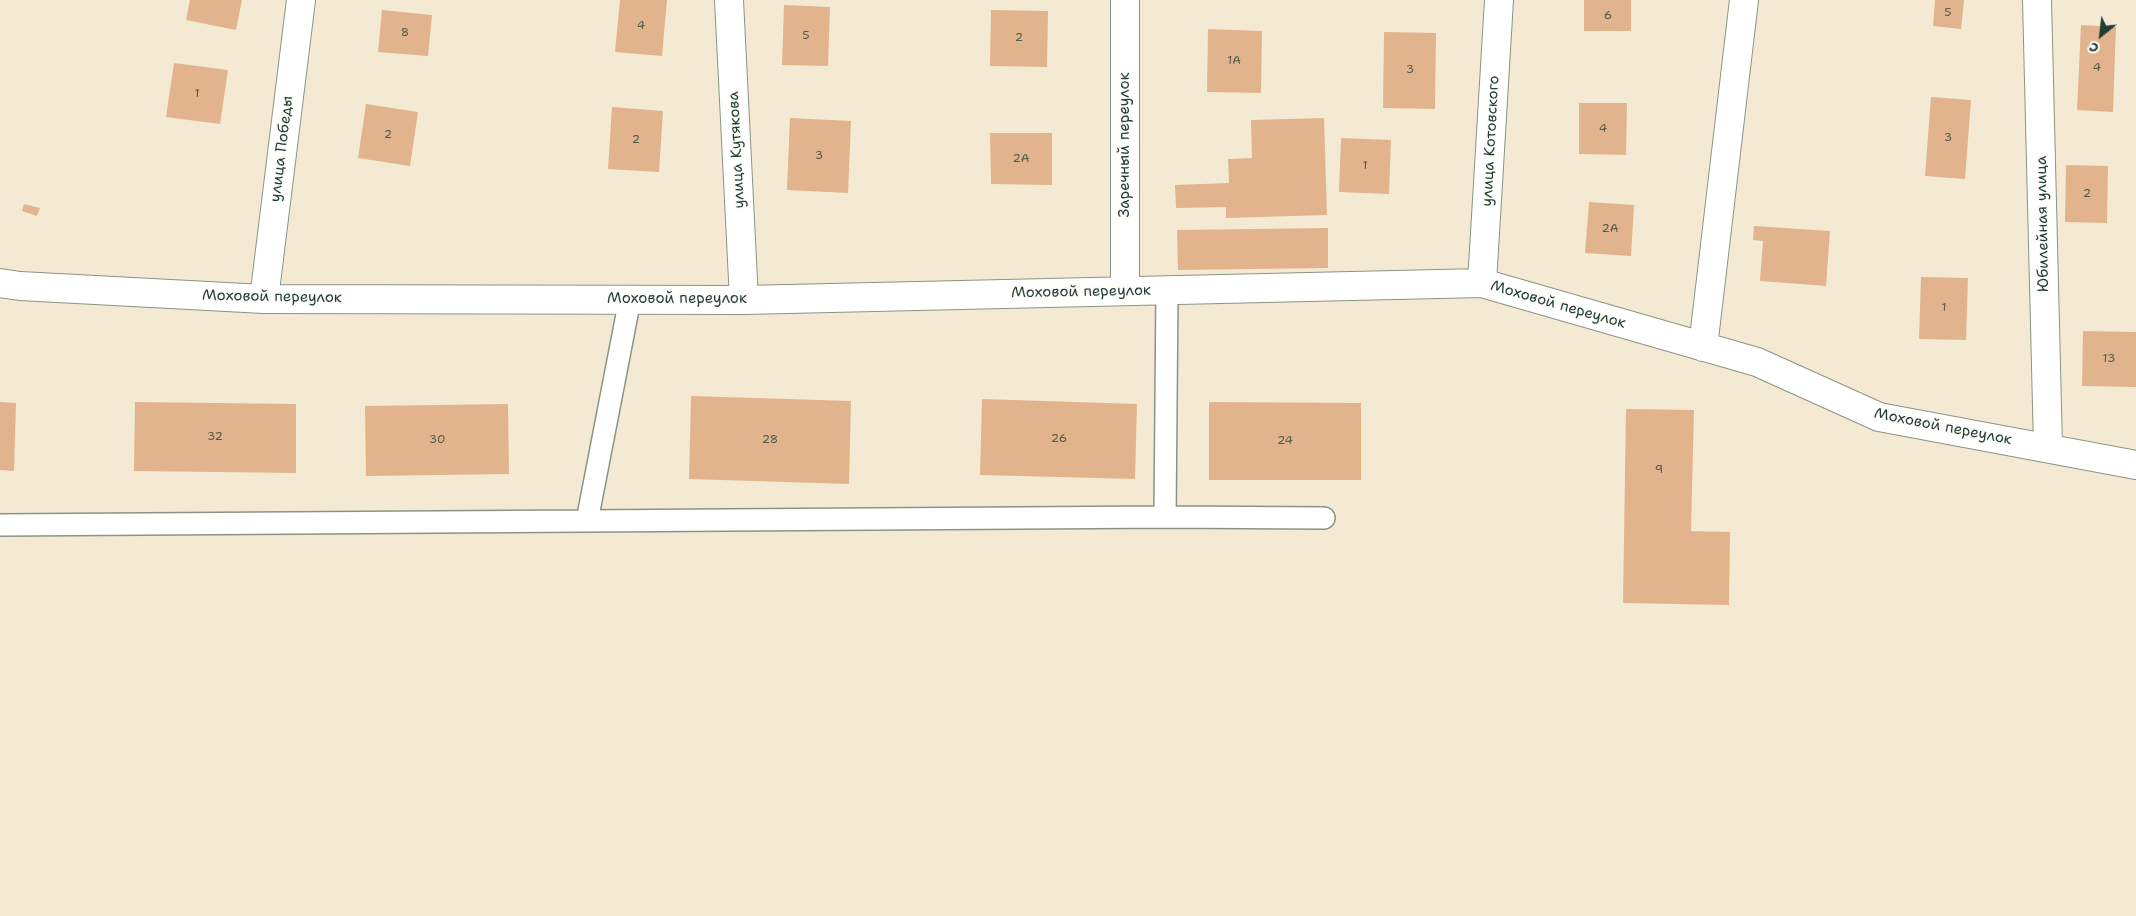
<!DOCTYPE html>
<meta charset="utf-8">
<style>
body{margin:0}
#map{position:relative;width:2136px;height:916px;overflow:hidden;background:#f4ead3;font-family:"Shantell Sans",sans-serif}
canvas{display:block}
.north{position:absolute;left:2076px;top:10px;width:50px;height:50px;-webkit-text-stroke:4px #fdfcf7;paint-order:stroke;rotate:209deg;font-size:14px;font-weight:700;line-height:20px;text-align:center;color:#1f3d34}
.north::after{content:'';display:block;margin:auto;width:18px;height:22px;background:#1f3d34;clip-path:polygon(50% 0,100% 100%,50% 72%,0 100%)}
</style>
<div id="map">
<canvas width="2136" height="916"></canvas>
<div class="north">С</div>
</div>
<script>
const context = document.querySelector('canvas').getContext('2d');
context.lineJoin = 'round';
function fillPath(path, color) {
  context.fillStyle = color;
  context.fill(path, 'evenodd');
}
function toPath(rows) {
  const path = new Path2D();
  for (const r of rows) {
    path.moveTo(r[0], r[1]);
    for (let i = 2; i < r.length; i += 2) path.lineTo(r[i], r[i + 1]);
  }
  return path;
}
function strokePath(path, color, width, dash) {
  context.strokeStyle = color;
  context.lineWidth = width;
  context.lineCap = dash ? 'butt' : 'round';
  context.setLineDash(dash || []);
  context.stroke(path);
}
function label(font, color, halo, rows, align = 'center') {
  context.font = font + ' "Shantell Sans",sans-serif';
  context.lineWidth = 4;
  context.setLineDash([]);
  context.textBaseline = 'middle';
  context.strokeStyle = halo;
  context.fillStyle = color;
  for (const [text, x, y, turn = 0] of rows) {
    context.save();
    context.translate(x, y);
    context.rotate((+turn || 0) * Math.PI / 180);
    context.textAlign = isNaN(turn) ? turn : align;
    if (halo) context.strokeText(text, 0, 0);
    context.fillText(text, 0, 0);
    context.restore();
  }
}
fillPath(toPath([
 [190,0,242,0,236,30,186,20],
 [620,0,667,0,662,56,615,52],
 [1584,0,1631,0,1631,31,1584,31],
 [1935,0,1964,0,1961,29,1933,26],
 [784,5,830,7,828,66,782,65],
 [382,10,432,15,428,56,378,52],
 [991,10,1048,11,1047,67,990,66],
 [2081,25,2116,27,2113,112,2077,110],
 [1208,29,1262,31,1261,93,1207,92],
 [1384,32,1436,33,1435,109,1383,108],
 [174,63,228,70,220,124,166,117],
 [1931,97,1971,100,1965,179,1925,176],
 [1579,103,1627,103,1626,155,1579,154],
 [366,104,418,112,410,166,358,158],
 [612,107,663,111,659,172,608,169],
 [790,118,851,121,848,193,787,190],
 [1324,118,1327,215,1226,218,1226,207,1176,208,1175,185,1229,183,1228,159,1252,158,1251,120],
 [990,133,1052,133,1052,185,991,184],
 [1341,138,1391,140,1389,194,1339,192],
 [2066,165,2108,166,2107,223,2065,222],
 [1589,202,1634,205,1631,256,1585,253],
 [24,204,40,208,37,216,22,211],
 [1754,226,1830,231,1826,286,1760,281,1763,241,1753,240],
 [1328,228,1328,268,1178,270,1177,230],
 [1921,277,1968,278,1966,340,1919,339],
 [2083,331,2136,332,2136,387,2082,386],
 [691,396,851,401,849,484,689,479],
 [982,399,1137,404,1135,479,980,475],
 [0,402,16,403,14,471,0,470],
 [135,402,296,404,296,473,134,471],
 [1209,402,1361,403,1361,480,1209,480],
 [508,404,509,474,366,476,365,406],
 [1626,409,1694,410,1691,531,1730,532,1729,605,1623,603]
]), '#e1b48d');
const lane = toPath([
 [1167,290,1165,517,1324,518],
 [587,521,630,299],
 [0,525,1165,517]
]);
const street = toPath([
 [729,0,744,300],
 [2037,0,2048,447],
 [0,283,20,286,264,299,744,300,1482,283,1757,362,1879,417,2136,465],
 [1482,283,1499,0],
 [1125,291,1125,0],
 [264,299,301,0],
 [1703,347,1744,0]
]);
strokePath(lane, '#8a9484', 24);
strokePath(street, '#8a9484', 30);
strokePath(lane, '#fff', 21);
strokePath(street, '#fff', 28);
label('12px', '#505b4a', null, [
 ["5",1948,13],
 ["6",1608,16],
 ["4",641,26],
 ["8",405,33],
 ["5",806,36],
 ["2",1019,38],
 ["1А",1234,61],
 ["4",2097,68],
 ["3",1410,70],
 ["1",197,94],
 ["4",1603,129],
 ["2",388,135],
 ["3",1948,138],
 ["2",636,140],
 ["3",819,156],
 ["2А",1021,159],
 ["1",1365,166],
 ["2",2087,194],
 ["2А",1610,229],
 ["1",1944,308],
 ["13",2109,359],
 ["32",215,437],
 ["26",1059,439],
 ["30",437,440],
 ["28",770,440],
 ["24",1285,441],
 ["9",1659,470]
]);
label('15px', '#1f3d34', '#fdfcf7', [
 ["улица Котовского",1491,141,-87],
 ["Заречный переулок",1125,145,-90],
 ["улица Победы",282,149,-83],
 ["улица Кутякова",737,150,-93],
 ["Юбилейная улица",2043,224,-91],
 ["Моховой переулок",1081,292,-1],
 ["Моховой переулок",272,297,1],
 ["Моховой переулок",677,299],
 ["Моховой переулок",1558,305,16],
 ["Моховой переулок",1943,427,11]
]);
</script>
